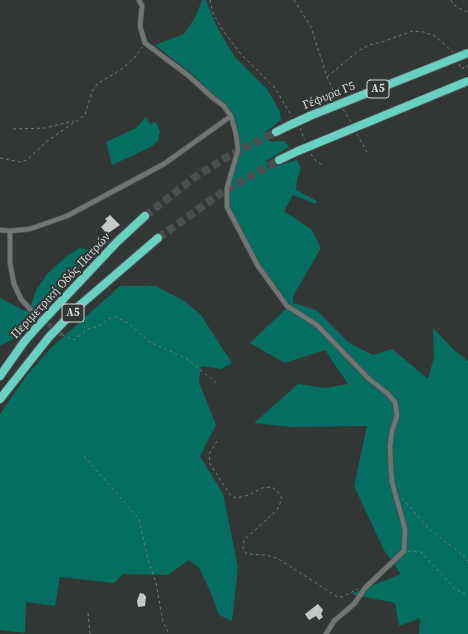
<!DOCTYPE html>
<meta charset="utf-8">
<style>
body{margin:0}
canvas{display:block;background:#323635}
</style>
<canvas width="468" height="634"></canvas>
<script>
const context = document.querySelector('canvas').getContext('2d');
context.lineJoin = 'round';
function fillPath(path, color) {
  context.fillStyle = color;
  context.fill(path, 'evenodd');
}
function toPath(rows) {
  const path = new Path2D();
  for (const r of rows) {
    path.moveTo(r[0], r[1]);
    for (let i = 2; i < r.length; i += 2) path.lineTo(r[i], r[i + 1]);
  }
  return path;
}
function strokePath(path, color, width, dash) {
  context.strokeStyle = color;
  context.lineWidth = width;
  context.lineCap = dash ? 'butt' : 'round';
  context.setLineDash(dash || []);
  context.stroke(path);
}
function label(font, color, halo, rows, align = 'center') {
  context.font = font + ' "Source Serif 4",serif';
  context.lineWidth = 4;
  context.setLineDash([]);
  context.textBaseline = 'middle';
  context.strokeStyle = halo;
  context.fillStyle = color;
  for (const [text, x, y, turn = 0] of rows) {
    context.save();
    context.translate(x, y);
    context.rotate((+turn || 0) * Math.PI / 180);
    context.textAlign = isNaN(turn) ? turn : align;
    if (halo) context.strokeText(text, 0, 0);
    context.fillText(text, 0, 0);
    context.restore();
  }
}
fillPath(toPath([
 [202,0,206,0,217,27,235,57,267,89,280,112,281,120,265,132,266,140,273,142,285,141,289,147,266,161,268,168,297,160,301,168,297,180,296,190,317,201,316,204,293,195,284,211,312,230,321,248,293,296,293,303,316,310,349,343,373,355,392,349,428,379,434,357,433,328,453,349,468,361,468,634,419,634,420,618,399,626,395,603,351,594,401,574,384,550,354,486,367,426,290,427,254,423,298,384,326,388,348,384,325,350,285,363,250,343,290,305,266,275,246,243,240,227,229,207,230,184,236,168,239,154,238,129,231,112,224,104,192,74,155,45,184,34,196,16],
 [146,117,150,124,156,122,160,132,158,141,151,147,112,165,106,142,136,128],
 [80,248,90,250,90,256,15,338,0,346,0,298,25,311,31,305,36,290,48,273,68,255],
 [120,286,156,286,184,301,201,315,232,363,221,369,201,366,199,382,216,425,200,456,223,494,238,567,232,621,219,615,211,593,199,568,189,560,168,575,123,574,114,583,60,577,55,606,26,602,25,633,0,630,0,414,27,375,52,347]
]), '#046e61');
fillPath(toPath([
 [110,215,120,225,107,234,101,227,107,221,105,219],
 [140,593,144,594,146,597,145,606,138,607,137,601],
 [318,604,323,610,321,614,323,617,319,620,316,616,309,620,305,614]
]), '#c4c8c7');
strokePath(toPath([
 [33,312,62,335]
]), '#4b4f4e', 4.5, [4.5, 2]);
strokePath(toPath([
 [145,216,194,178,225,158,276,132],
 [158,238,221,193,279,160]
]), '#4b4f4e', 8, [8, 4]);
const street = toPath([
 [139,0,142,6,140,26,145,43,189,76,213,98,223,105,231,116,236,134,238,150,227,188,227,207,258,266,287,306,317,325,369,379,387,393,395,402,397,416,392,431,390,446,391,470,392,482,405,529,404,551,365,588,354,604,334,621,326,634],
 [0,230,10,231,30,229,67,216,164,164,231,116],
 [10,231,10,263,14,284,21,299,33,312]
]);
const highway = toPath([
 [276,132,288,126],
 [279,160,298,151],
 [0,376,24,342,37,327,117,242,145,216],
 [0,399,49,337,79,306,158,238]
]);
strokePath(street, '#4f5252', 6);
strokePath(highway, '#4f5252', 10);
strokePath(toPath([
 [210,0,213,13,222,29,240,53,275,88,292,117],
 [294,0,311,27,327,77,337,98],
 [451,0,453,4,458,8,468,12],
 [459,64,461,69,468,66],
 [327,77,358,51,369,45,382,42,413,31,424,32,435,36,453,52],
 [343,109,351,122],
 [300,128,305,140],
 [13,129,45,128,74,121],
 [357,134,368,154],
 [311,154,315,160,323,165],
 [0,158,20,162,27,160,46,142,85,115,92,92,97,84,122,69,136,56,142,47],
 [62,335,74,340,88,329,99,326,110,318,116,317,128,323,150,342,187,359,219,385],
 [217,441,209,454,210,464,231,496,237,498,249,495,262,488,272,487,278,492,282,499,277,510,244,540,243,549,247,554,266,555,277,558,336,596,342,597,358,589],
 [84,456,139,519,148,559,156,583,163,622,169,634],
 [402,498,428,528,463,555,468,561],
 [408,551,421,552,455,589,468,595],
 [88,613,90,634]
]), '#757877', 1, [3, 3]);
strokePath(street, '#717574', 4.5);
strokePath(highway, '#68d2c1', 8);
const highwayBridge = toPath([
 [288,126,312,115,468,53],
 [298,151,468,81]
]);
strokePath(highwayBridge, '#4f5252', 10, []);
strokePath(highwayBridge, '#68d2c1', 8);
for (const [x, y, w] of [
 [378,89,22],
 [73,313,22]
]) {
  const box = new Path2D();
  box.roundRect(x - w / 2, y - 9, w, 18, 3);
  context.fillStyle = '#323635';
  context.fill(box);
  strokePath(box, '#d8dada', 1);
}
label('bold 11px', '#d8dada', null, [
 ["Α5",378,89],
 ["Α5",73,313]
]);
label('12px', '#d8dada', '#323635', [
 ["Γέφυρα Γ5",329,96,-22],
 ["Περιμετρική Οδός Πατρών",61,286,-47]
]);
</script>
